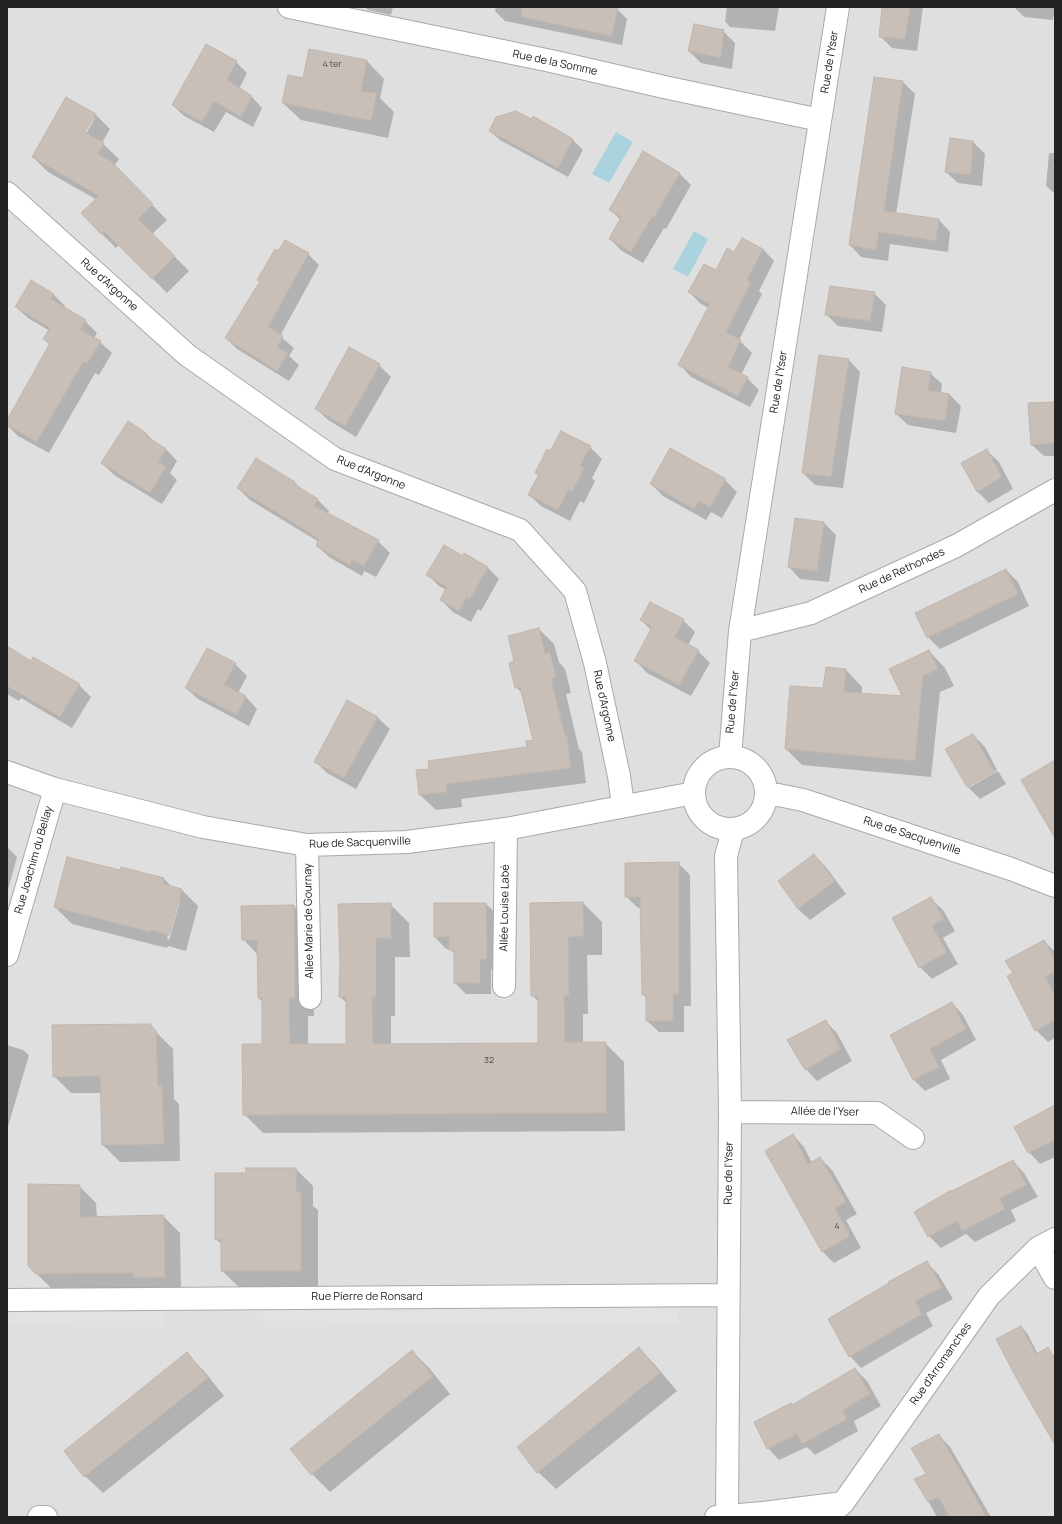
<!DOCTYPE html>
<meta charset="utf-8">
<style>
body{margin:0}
#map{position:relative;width:1062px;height:1524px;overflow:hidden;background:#f2efe9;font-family:Manrope,sans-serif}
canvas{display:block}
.frame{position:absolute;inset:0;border:8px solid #222;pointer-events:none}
</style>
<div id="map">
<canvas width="1062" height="1524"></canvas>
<div class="frame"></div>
</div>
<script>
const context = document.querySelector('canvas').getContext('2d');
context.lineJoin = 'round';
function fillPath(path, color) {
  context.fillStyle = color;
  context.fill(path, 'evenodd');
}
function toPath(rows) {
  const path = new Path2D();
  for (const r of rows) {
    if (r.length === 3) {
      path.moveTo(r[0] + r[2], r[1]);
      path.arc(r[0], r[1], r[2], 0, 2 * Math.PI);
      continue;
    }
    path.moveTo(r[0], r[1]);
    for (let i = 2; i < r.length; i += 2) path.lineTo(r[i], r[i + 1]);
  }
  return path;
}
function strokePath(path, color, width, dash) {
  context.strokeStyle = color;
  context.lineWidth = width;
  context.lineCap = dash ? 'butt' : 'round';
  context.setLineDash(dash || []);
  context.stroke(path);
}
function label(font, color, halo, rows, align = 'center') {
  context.font = font + ' Manrope,sans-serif';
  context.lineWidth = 3;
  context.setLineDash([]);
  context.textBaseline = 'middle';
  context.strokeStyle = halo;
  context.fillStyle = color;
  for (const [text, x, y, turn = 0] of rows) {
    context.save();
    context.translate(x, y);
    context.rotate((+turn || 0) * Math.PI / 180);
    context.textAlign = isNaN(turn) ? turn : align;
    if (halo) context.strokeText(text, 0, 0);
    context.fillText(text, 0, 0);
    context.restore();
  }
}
fillPath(toPath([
 [7,7,1055,7,1055,1517,7,1517]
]), '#e0dfdf');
fillPath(toPath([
 [678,1301,678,1323,263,1327,262,1304],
 [9,1310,163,1311,167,1327,9,1326]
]), '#e2e2e2');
fillPath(toPath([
 [616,132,633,142,609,183,592,174],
 [694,231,708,239,688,277,673,269]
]), '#aad3df');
fillPath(toPath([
 [365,7,393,7,391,15,368,10],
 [496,7,606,7,617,9,627,19,622,45,505,21,495,11],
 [727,7,779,7,775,31,730,27,725,21],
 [884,7,923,7,917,51,892,48,880,36],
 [1014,7,1055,7,1053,20,1024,17],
 [723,31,735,43,732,69,701,63,689,51],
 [310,50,367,61,384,79,380,98,394,112,388,138,301,120,283,103,304,80],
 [236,62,247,73,239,89,251,96,262,108,253,127,226,112,214,132,184,116,173,105],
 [903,82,915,94,896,214,939,220,950,232,948,252,890,244,888,261,861,257,850,245],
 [96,115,110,129,102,143,119,159,114,166,167,220,152,234,189,271,167,293,119,245,116,248,101,233,97,200,48,172,33,157],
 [93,118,95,118,84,137,82,136],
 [534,117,573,140,583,150,568,177,500,140,490,131,532,120],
 [973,142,985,154,982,186,958,183,946,172],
 [643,152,680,174,691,185,666,229,664,228,643,263,622,251,610,239,621,220,610,210],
 [1049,153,1055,153,1055,194,1046,186],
 [763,249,774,261,759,291,762,294,739,340,752,353,741,375,747,378,759,390,750,407,691,377,680,365,709,308,701,304,689,292,716,271,735,253],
 [279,252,308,254,319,265,280,336,294,348,289,356,299,365,289,381,237,349,226,338,261,282,258,280],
 [874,293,886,305,882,332,838,326,826,314],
 [53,294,65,306,64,308,85,321,97,333,94,338,100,342,112,353,99,375,95,373,49,453,18,436,7,425,7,423,50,345,44,339,50,331,28,318,16,307],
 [849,360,860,372,843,488,815,485,803,473],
 [379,365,391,377,356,437,328,420,316,408],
 [930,373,942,384,941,393,949,394,961,406,956,433,908,425,896,414],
 [1055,403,1055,456,1044,456,1032,445],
 [146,433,154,442,166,449,177,461,170,473,177,480,162,504,114,475,102,463],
 [590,447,602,459,592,478,595,481,584,503,580,501,570,521,541,506,529,495,539,476,536,473,551,453],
 [987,451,999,462,1013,489,989,503,977,491],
 [725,480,737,492,722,518,711,512,706,520,663,496,651,484],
 [294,482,302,490,318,500,329,511,328,514,378,541,390,553,376,577,364,571,362,576,329,557,317,546,319,542,250,500,238,488],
 [796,519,824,523,836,535,829,582,800,579,789,567],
 [465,554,488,568,499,579,481,611,478,609,471,622,453,612,441,600,446,590,439,586,428,575,463,557],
 [1006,570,1018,582,1029,606,940,649,928,637],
 [641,620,683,620,695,632,688,645,698,651,710,663,691,696,647,673,636,661,652,631],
 [539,629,554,644,559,662,565,669,571,693,566,694,579,749,582,752,586,783,461,799,462,807,436,810,420,795,417,771,430,769,528,748,534,741,523,694,516,687,515,662],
 [7,647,32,662,79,685,91,697,72,728,21,698,19,701,7,694],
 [929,651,945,668,954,686,940,692,931,777,802,765,786,749,824,690,827,668,846,670,862,687,862,694,904,697],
 [235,664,247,676,238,693,246,697,257,709,249,726,198,699,186,688],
 [348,701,378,718,390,729,356,789,327,773,315,761],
 [973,735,985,747,997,770,970,785,970,787,998,771,1006,784,980,799,968,787,947,749],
 [7,847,17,857,7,893],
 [814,855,826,867,846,894,810,920,798,909],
 [678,863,690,875,691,1006,684,1006,684,1032,659,1032,647,1021,647,999,643,994,642,908,638,908,626,896],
 [120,871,164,879,172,887,181,889,198,906,186,951,168,946,167,948,72,924,55,907],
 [178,898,180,900,169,940,167,939],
 [931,899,943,910,955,931,943,938,958,964,932,979,920,967],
 [583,903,602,922,602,955,587,955,588,1014,583,1014,583,1043,605,1043,624,1062,625,1131,263,1133,244,1114,263,1045,263,1002,258,998,258,955,243,939,294,906,313,925,314,1016,308,1016,308,1045,347,1045,347,1003,340,997,390,904,409,923,410,957,395,957,395,1016,391,1016,391,1044,539,1044,539,1002,532,995],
 [435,904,486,904,498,915,498,970,491,970,491,994,466,994,455,983,455,955,450,949,446,949,435,937],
 [1044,941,1055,952,1055,1038,1048,1042,1036,1030,1014,973],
 [952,1003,963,1015,976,1040,941,1060,950,1079,925,1091,914,1080,891,1036],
 [825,1021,837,1033,852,1061,817,1081,806,1069],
 [149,1025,173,1049,174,1099,179,1104,180,1161,120,1162,103,1145,102,1093,71,1093,54,1076],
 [7,1045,23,1050,29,1055,7,1130],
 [1055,1106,1055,1157,1040,1164,1029,1152],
 [793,1135,804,1147,812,1163,820,1158,832,1170,857,1214,846,1220,861,1248,834,1263,822,1251],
 [1013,1161,1024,1173,1038,1197,1011,1210,1016,1221,975,1242,966,1234,941,1248,929,1236,915,1212],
 [296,1169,313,1186,313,1206,318,1210,318,1288,240,1288,222,1271,222,1245,216,1239,247,1174],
 [79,1186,96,1203,97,1218,163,1216,180,1233,181,1294,54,1291,29,1266],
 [926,1262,938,1274,953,1299,926,1313,933,1326,861,1368,850,1356],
 [1021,1327,1027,1333,1038,1354,1048,1349,1055,1357,1055,1440],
 [639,1348,656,1366,677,1391,556,1489,538,1472],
 [412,1351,430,1369,450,1394,330,1492,312,1474,291,1449],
 [187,1354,204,1371,224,1396,103,1493,85,1476],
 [855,1369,867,1381,881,1406,854,1421,858,1431,815,1455,807,1447,779,1460,768,1448,792,1406],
 [939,1435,950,1447,991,1517,937,1517,916,1480,928,1474]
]), '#0003');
const building = toPath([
 [522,7,618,7,612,36,521,17,522,7],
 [882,7,910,7,905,39,879,37,882,7],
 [694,24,724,30,721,58,688,51,694,24],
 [206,44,237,61,227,80,252,96,241,117,214,101,202,122,172,105,206,44],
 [309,49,367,60,361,91,377,93,371,121,282,103,288,75,303,78,309,49],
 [874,77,903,81,884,211,939,219,936,241,879,232,876,250,849,245,874,77],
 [66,97,96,114,85,132,104,143,98,154,112,162,153,204,138,219,175,256,152,279,104,231,101,234,81,213,99,196,32,157,66,97],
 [516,111,532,119,533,116,573,139,558,168,489,131,496,117,516,111],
 [950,138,973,141,971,175,945,172,950,138],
 [643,151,680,173,654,218,652,217,631,252,609,239,621,217,609,210,643,151],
 [742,238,763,249,747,280,751,282,726,332,741,340,728,367,748,377,738,396,678,365,710,304,688,292,704,264,716,270,727,248,734,252,742,238],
 [285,240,309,253,268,327,283,336,277,347,288,353,277,371,225,338,260,281,257,280,275,249,278,251,285,240],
 [31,280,54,294,51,299,86,320,80,330,101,341,87,364,83,362,37,442,7,425,7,420,50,343,43,339,50,328,15,307,31,280],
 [830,286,875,292,870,321,825,315,830,286],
 [349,347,380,364,345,426,315,409,349,347],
 [819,355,849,359,831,477,802,473,819,355],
 [902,367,931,372,928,390,949,394,945,421,895,414,902,367],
 [1055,402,1055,443,1031,445,1028,403,1055,402],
 [128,421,146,433,145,435,166,449,158,462,166,467,150,493,101,463,128,421],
 [561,431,591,446,580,466,584,468,572,492,568,490,558,510,528,495,539,474,535,473,547,449,550,451,561,431],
 [670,448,726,479,710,507,699,501,694,509,650,484,670,448],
 [987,449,1002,477,977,492,961,463,987,449],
 [256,458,295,482,294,484,318,499,314,506,379,540,364,566,352,560,350,565,316,546,319,539,237,488,256,458],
 [795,518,824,522,817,571,788,567,795,518],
 [444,545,463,556,464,553,488,567,470,599,466,598,459,611,440,600,447,587,426,575,444,545],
 [1006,569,1018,594,927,638,915,613,1006,569],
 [650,602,684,619,675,637,699,650,679,685,634,661,652,627,640,620,650,602],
 [539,628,545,654,550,652,556,678,551,679,565,736,567,735,571,768,446,784,447,792,419,795,416,770,429,769,428,761,527,747,526,741,533,740,520,687,515,688,509,663,514,661,508,636,539,628],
 [7,646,31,661,33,657,80,684,60,717,7,686,7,646],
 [207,648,236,663,224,685,246,696,237,715,185,688,207,648],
 [929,650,938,669,923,676,915,761,785,749,790,686,823,688,826,667,846,669,844,692,902,696,889,669,929,650],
 [347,700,378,717,344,778,314,762,347,700],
 [973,734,995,772,967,787,945,749,973,734],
 [1055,760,1055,838,1021,780,1055,760],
 [814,854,835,881,798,909,778,881,814,854],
 [67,857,120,870,121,867,164,878,163,884,182,889,169,935,151,930,150,932,54,907,67,857],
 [679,862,679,994,673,994,673,1021,646,1021,646,995,642,995,640,897,625,897,625,863,679,862],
 [931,897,944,919,932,926,947,952,919,968,892,918,931,897],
 [583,902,584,936,568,937,569,995,564,996,565,1042,606,1042,606,1113,243,1115,242,1044,262,1044,262,998,258,998,257,940,242,940,241,906,294,905,295,998,289,998,290,1044,346,1044,346,997,339,997,340,962,338,904,391,903,391,938,376,938,376,997,372,997,373,1044,538,1043,538,996,531,996,530,903,583,902],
 [434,903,486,903,487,959,480,959,480,983,454,983,454,950,449,950,449,937,434,937,434,903],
 [1044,940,1055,960,1055,971,1045,977,1055,995,1055,1020,1035,1031,1007,976,1013,973,1005,961,1044,940],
 [952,1002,966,1029,930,1049,939,1067,913,1080,890,1035,952,1002],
 [826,1020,841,1049,805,1070,787,1040,826,1020],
 [150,1024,156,1031,158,1086,162,1086,164,1144,102,1145,100,1076,53,1077,52,1025,150,1024],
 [1055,1105,1055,1140,1028,1153,1014,1127,1055,1105],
 [793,1134,808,1164,820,1157,846,1202,835,1208,850,1236,822,1252,765,1151,793,1134],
 [1013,1160,1027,1185,1000,1198,1005,1209,962,1231,957,1221,928,1237,914,1212,951,1190,952,1191,1013,1160],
 [246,1168,296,1168,296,1192,301,1192,301,1271,221,1271,221,1239,215,1240,215,1173,246,1173,246,1168],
 [28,1184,80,1185,80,1217,164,1215,165,1277,134,1278,133,1273,36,1274,28,1266,28,1184],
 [927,1261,942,1287,915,1301,922,1314,849,1357,828,1319,889,1283,888,1282,927,1261],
 [1021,1326,1036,1354,1048,1347,1055,1360,1055,1445,1017,1379,996,1339,1021,1326],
 [639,1347,660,1373,537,1473,517,1447,639,1347],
 [412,1350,433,1376,311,1475,290,1449,412,1350],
 [187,1352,208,1378,84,1477,64,1451,187,1352],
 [855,1368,870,1394,843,1410,847,1419,802,1444,797,1434,767,1449,754,1422,791,1403,792,1405,855,1368],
 [939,1434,967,1482,986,1517,949,1517,939,1497,928,1502,914,1479,926,1474,911,1448,939,1434]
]);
fillPath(building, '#c7bfb8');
strokePath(building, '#c4b6ab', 1);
const minor = toPath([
 [289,7,551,61,664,87,820,120],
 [7,193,187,355,335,459,520,530,575,591,595,663,619,776,623,805],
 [740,631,811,613,956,546,1055,490],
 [730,793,36],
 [730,757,740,631,838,7],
 [7,772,55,789,203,827,307,845,407,842,506,829,694,793],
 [766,796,778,795,803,800,1011,869,1055,886],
 [307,845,310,998],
 [7,955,55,789],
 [504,986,506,829],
 [730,1112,877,1113,913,1138],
 [1038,1248,1055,1278],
 [7,1300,728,1295],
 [39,1517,46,1517],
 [716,1517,763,1513,843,1503],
 [727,1517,730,1112,726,856,733,830],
 [826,1517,843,1503,989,1296,1038,1248,1055,1239]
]);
strokePath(minor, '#a9a9a9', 24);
strokePath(minor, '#fff', 22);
label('9px', '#4b4948', null, [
 ["4 ter",332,64],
 ["32",489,1060],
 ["4",837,1226]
]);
label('11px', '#222', '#fff', [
 ["Rue de l'Yser",830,62,-81],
 ["Rue de la Somme",555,63,12],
 ["Rue d'Argonne",109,285,42],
 ["Rue de l'Yser",779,382,-81],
 ["Rue d'Argonne",371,473,22],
 ["Rue de Rethondes",902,571,-25],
 ["Rue de l'Yser",733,702,-85],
 ["Rue d'Argonne",604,706,78],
 ["Rue de Sacquenville",912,836,18],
 ["Rue de Sacquenville",360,843,-2],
 ["Rue Joachim du Bellay",34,860,-74],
 ["Allée Louise Labé",505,908,-89],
 ["Allée Marie de Gournay",309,921,-91],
 ["Allée de l'Yser",825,1112,1],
 ["Rue de l'Yser",729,1173,-89],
 ["Rue Pierre de Ronsard",367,1297],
 ["Rue d'Arromanches",941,1364,-55]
]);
</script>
